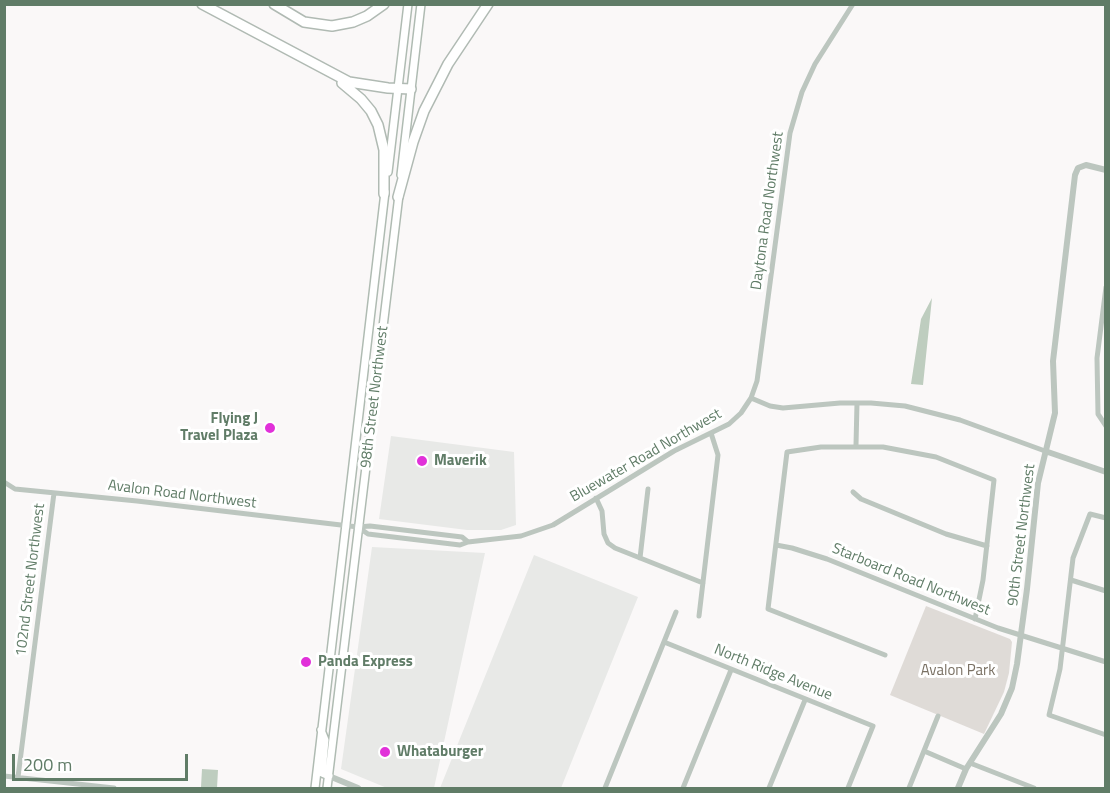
<!DOCTYPE html>
<style>
body{margin:0}
#map{position:relative;width:1110px;height:793px;overflow:hidden;background:#faf8f8;font-family:"Titillium Web",sans-serif}
canvas{display:block}
.frame{position:absolute;inset:0;border:6px solid #607c67;pointer-events:none}
.scale{position:absolute;left:12px;top:754px;width:176px;height:27px;box-sizing:border-box;border:3px solid #607c67;border-top:0;padding-left:8px;font-size:18px;line-height:21px;white-space:nowrap;color:#607c67;-webkit-text-stroke:4px #fff;paint-order:stroke}
</style>
<div id="map">
<canvas width="1110" height="793"></canvas>
<div class="frame"></div>
<div class="scale">200 m</div>
</div>
<script>
const context = document.querySelector('canvas').getContext('2d');
context.lineJoin = 'round';
function fillPath(path, color) {
  context.fillStyle = color;
  context.fill(path, 'evenodd');
}
function toPath(rows) {
  const path = new Path2D();
  for (const r of rows) {
    path.moveTo(r[0], r[1]);
    for (let i = 2; i < r.length; i += 2) path.lineTo(r[i], r[i + 1]);
  }
  return path;
}
function strokePath(path, color, width, dash) {
  context.strokeStyle = color;
  context.lineWidth = width;
  context.lineCap = dash ? 'butt' : 'round';
  context.setLineDash(dash || []);
  context.stroke(path);
}
function label(font, color, halo, rows, align = 'center') {
  context.font = font + ' "Titillium Web",sans-serif';
  context.lineWidth = 6;
  context.setLineDash([]);
  context.textBaseline = 'middle';
  context.strokeStyle = halo;
  context.fillStyle = color;
  for (const [text, x, y, turn = 0] of rows) {
    context.save();
    context.translate(x, y);
    context.rotate((+turn || 0) * Math.PI / 180);
    context.textAlign = isNaN(turn) ? turn : align;
    if (halo) context.strokeText(text, 0, 0);
    context.fillText(text, 0, 0);
    context.restore();
  }
}
fillPath(toPath([
 [391,436,514,452,516,525,501,530,467,530,379,519],
 [372,547,485,553,434,788,387,788,341,769],
 [534,555,638,597,561,788,440,788]
]), '#e8e9e7');
fillPath(toPath([
 [926,606,1010,639,1012,642,1009,673,1004,692,984,734,890,695]
]), '#dfdbd7');
fillPath(toPath([
 [932,298,923,385,911,384,921,319],
 [202,769,218,770,217,788,201,787]
]), '#becdbf');
const secondary = toPath([
 [388,172,408,4],
 [401,175,421,4],
 [321,730,325,740,322,773,329,776],
 [315,788,385,192],
 [327,788,399,195]
]);
const motorway = toPath([
 [202,4,349,82,388,88,411,89],
 [274,4,304,22,332,26,353,22,367,16,384,4],
 [342,83,361,99,371,111,378,125,384,150,384,194],
 [398,197,413,142,424,111,448,64,488,4]
]);
strokePath(secondary, '#afbbb2', 10);
strokePath(motorway, '#b0bab3', 12);
strokePath(toPath([
 [1106,287,1097,358,1098,414,1106,426],
 [751,398,757,381,790,133,802,92,815,64,853,4],
 [856,445,857,403],
 [4,482,15,489,137,501,358,527,370,526,462,537,468,542,460,545,368,534,358,527],
 [853,492,861,499,946,534,987,546],
 [596,498,602,511,604,534,608,543,615,548,703,583],
 [1106,518,1090,514,1073,558,1060,669,1049,715,1106,735],
 [468,542,521,536,553,525,674,451,729,424,741,413,751,398,770,406,783,408,840,403,871,403,905,406,960,420,1045,451],
 [776,545,792,548,827,559,998,628,1106,662],
 [640,558,648,489],
 [1071,580,1106,591],
 [699,616,718,455,711,433],
 [664,642,873,726,848,788],
 [885,655,768,609,787,452,821,447,883,447,936,457,994,480,983,580,975,619],
 [924,751,966,769],
 [970,763,1034,788],
 [4,776,114,788],
 [18,777,54,493],
 [605,788,676,612],
 [683,788,731,670],
 [769,788,805,700],
 [909,788,938,716]
]), '#bcc6bf', 5);
strokePath(toPath([
 [1045,451,1106,472],
 [329,776,358,788],
 [958,788,966,769,1001,714,1012,688,1017,664,1027,589,1038,483,1055,413,1053,361,1075,175,1078,168,1086,165,1106,170]
]), '#bcc6bf', 6);
strokePath(secondary, '#fff', 7);
strokePath(motorway, '#fff', 9);
for (const [x, y, r, color] of [
 [270,428,6,"#e131d9"],
 [422,461,6,"#e131d9"],
 [306,662,6,"#e131d9"],
 [385,752,6,"#e131d9"]
]) {
  const dot = new Path2D();
  dot.arc(x, y, r, 0, 2 * Math.PI);
  context.fillStyle = color;
  context.fill(dot);
  strokePath(dot, '#fff', 2);
}
label('15px', '#607c67', '#fff', [
 ["Daytona Road Northwest",768,211,-82],
 ["98th Street Northwest",375,397,-83],
 ["Bluewater Road Northwest",646,456,-30],
 ["Avalon Road Northwest",182,495,7],
 ["90th Street Northwest",1022,535,-83],
 ["102nd Street Northwest",31,580,-83],
 ["Starboard Road Northwest",911,580,22],
 ["North Ridge Avenue",773,673,22]
]);
label('bold 15px', '#607c67', '#fff', [
 ["Flying J",258,419,"right"],
 ["Travel Plaza",258,436,"right"],
 ["Maverik",434,461],
 ["Panda Express",318,662],
 ["Whataburger",397,752]
], 'left');
label('15px', '#7a7164', '#fff', [
 ["Avalon Park",958,671]
]);
</script>
